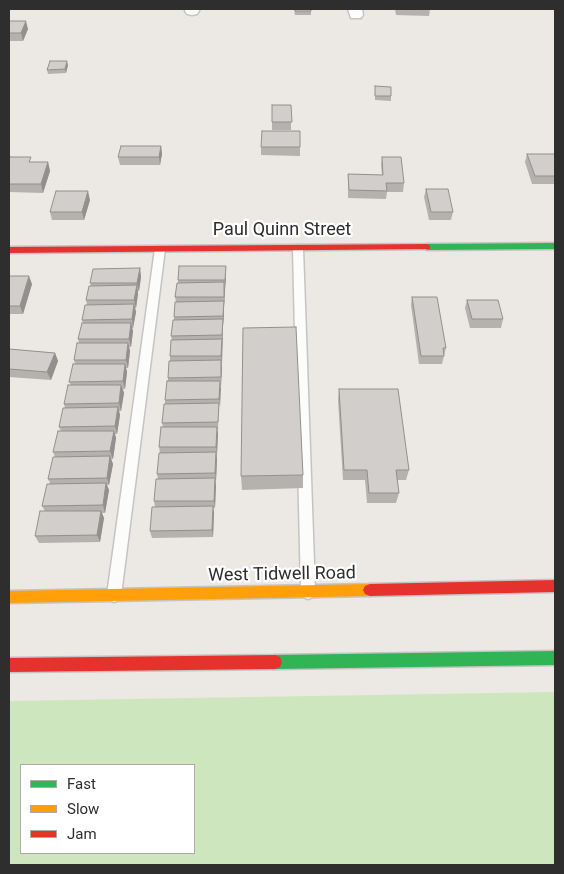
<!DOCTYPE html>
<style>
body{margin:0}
#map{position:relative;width:564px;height:874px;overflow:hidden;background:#ece8e4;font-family:Roboto,sans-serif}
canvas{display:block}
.frame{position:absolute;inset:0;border:10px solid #2e2e2e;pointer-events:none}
.legend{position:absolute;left:20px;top:764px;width:175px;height:90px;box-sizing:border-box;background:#fff;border:1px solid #ababab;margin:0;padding:6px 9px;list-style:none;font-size:15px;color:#2e2e2e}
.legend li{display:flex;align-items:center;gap:10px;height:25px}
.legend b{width:25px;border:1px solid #ababab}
</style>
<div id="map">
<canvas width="564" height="874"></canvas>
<div class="frame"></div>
<ul class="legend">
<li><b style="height:6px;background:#30b455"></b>Fast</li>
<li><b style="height:6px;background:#ff9f0a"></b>Slow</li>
<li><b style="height:6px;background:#e5322d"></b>Jam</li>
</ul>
</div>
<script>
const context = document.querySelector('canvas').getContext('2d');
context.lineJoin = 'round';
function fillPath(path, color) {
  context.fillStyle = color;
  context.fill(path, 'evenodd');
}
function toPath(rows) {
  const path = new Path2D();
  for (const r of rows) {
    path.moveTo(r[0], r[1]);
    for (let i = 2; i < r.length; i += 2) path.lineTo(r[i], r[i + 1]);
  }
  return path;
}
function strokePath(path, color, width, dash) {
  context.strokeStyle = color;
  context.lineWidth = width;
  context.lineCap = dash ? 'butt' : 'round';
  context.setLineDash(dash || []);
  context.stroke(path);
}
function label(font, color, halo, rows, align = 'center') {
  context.font = font + ' Roboto,sans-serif';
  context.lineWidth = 4.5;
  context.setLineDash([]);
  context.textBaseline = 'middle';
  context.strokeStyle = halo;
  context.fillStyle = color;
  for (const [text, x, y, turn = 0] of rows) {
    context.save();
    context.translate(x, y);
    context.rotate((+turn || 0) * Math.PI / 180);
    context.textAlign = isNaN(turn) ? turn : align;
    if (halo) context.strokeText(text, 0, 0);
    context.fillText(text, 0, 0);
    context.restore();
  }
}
fillPath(toPath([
 [555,692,555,865,9,865,9,701],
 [21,765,194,765,194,853,21,853]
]), '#cee6be');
const lane = toPath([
 [298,245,303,248,315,592,313,597,308,599,303,597,301,592,293,248,298,245],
 [160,246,165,249,121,595,119,600,114,602,109,600,107,595,155,249,160,246]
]);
const street = toPath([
 [186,9,200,9,197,14,192,15,187,14,185,11,186,9],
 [348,9,362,9,363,15,361,18,351,18,348,9]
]);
const fast = toPath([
 [555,243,555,249,427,250,422,247,427,244,555,243],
 [555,651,555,665,275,669,270,667,268,662,270,657,275,655,555,651]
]);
const slow = toPath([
 [370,584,375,586,377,590,375,594,370,596,9,603,9,591,370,584]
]);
const jam = toPath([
 [427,244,430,245,430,249,9,253,9,247,427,244],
 [555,580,555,592,370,596,365,594,363,590,365,586,370,584,555,580],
 [275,655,280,657,282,662,280,667,275,669,9,672,9,658,275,655]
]);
strokePath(lane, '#c5c4c5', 3);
strokePath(street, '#c5c4c5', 3);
strokePath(fast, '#c5c4c5', 3);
strokePath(slow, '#c5c4c5', 3);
strokePath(jam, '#c5c4c5', 3);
fillPath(lane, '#fcfcfb');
fillPath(street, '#fcfcfb');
fillPath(fast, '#30b455');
fillPath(slow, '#ff9f0a');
fillPath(jam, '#e5322d');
fillPath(toPath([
 [294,9,311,9,311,15,295,15],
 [395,9,430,9,429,16,396,15],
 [9,21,28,29,23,41,9,41],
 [68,65,66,73,48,74,47,70],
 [375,86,391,96,391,101,375,100],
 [272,105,291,105,291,130,272,130],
 [300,131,300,156,261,155,261,147],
 [161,146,162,154,160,165,120,165,118,157],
 [527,154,555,154,555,184,532,184,525,162],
 [382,157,404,183,403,192,387,192,386,199,348,198,348,174,382,175,381,165],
 [9,160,32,162,48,162,50,171,43,193,9,192],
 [426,189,453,212,451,220,429,220,424,197],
 [90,200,84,220,52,220,50,212],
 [226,266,226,274,223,325,221,386,220,386,218,430,217,430,218,434,217,454,217,460,216,481,215,481,216,485,215,508,213,508,214,513,213,537,152,538,150,531,155,507,154,501,158,479,157,474,160,453,159,447,163,427,162,423,165,404,165,400,168,381,168,378,170,361,170,356,172,340,171,336,174,320,174,317,176,302,175,297,178,283,178,280],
 [140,268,141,277,139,291,138,291,138,294,136,308,135,308,136,312,133,328,132,328,133,331,131,347,129,347,130,351,128,368,126,368,127,372,125,389,123,389,124,393,121,411,119,411,120,415,117,434,115,434,116,438,113,459,111,459,113,464,109,485,107,485,109,490,105,513,102,513,104,518,100,542,39,543,35,536,45,511,42,506,50,483,48,479,55,457,53,452,61,431,59,427,65,408,64,404,71,385,69,382,75,364,74,360,79,343,78,339,83,323,82,320,87,305,86,300,91,286,90,283],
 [9,276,32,284,23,314,9,314],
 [412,297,446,348,442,364,419,364,411,305],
 [467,300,503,319,501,328,470,328,465,308],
 [9,349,55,353,58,361,51,380,9,377],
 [339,389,409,470,406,480,397,480,399,493,396,503,367,503,365,480,343,480,338,400],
 [303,475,303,488,242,490,241,476]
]), '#b4b1af');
fillPath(toPath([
 [26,21,28,29,23,41,21,33],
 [67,61,68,65,66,73,65,69],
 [161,146,162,154,160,165,159,157],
 [48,162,50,171,43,193,41,184],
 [88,191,90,200,84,220,82,212],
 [226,266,226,288,225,280],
 [140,268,141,277,139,291,137,283],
 [29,276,32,284,23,314,20,306],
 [224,282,225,291,224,305],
 [137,285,138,294,136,308,134,300],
 [224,301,224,325,223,316],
 [134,304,136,312,133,328,132,319],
 [223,319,223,328,222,364,221,356],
 [131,323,133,331,131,347,129,339],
 [128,343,130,351,128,368,126,360],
 [55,353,58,361,51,380,47,372],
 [221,360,222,368,221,386],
 [125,364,127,372,125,389,123,381],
 [220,381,221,389,220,407,219,399],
 [121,385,124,393,121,411,119,403],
 [118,407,120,415,117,434,115,426],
 [217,427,218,434,217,454,216,447],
 [114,431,116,438,113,459,110,451],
 [216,452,217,460,216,481,215,473],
 [110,456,113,464,109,485,107,478],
 [215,478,216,485,215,508,214,501],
 [106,483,109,490,105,513,103,505],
 [213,506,214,513,213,537,212,530],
 [101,511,104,518,100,542,97,535]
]), '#92908e');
const building = toPath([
 [295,9,311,9,311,11,295,11,295,9],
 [9,21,26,21,21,33,9,33,9,21],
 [50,61,67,61,65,69,47,70,50,61],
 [375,86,391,87,391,96,375,96,375,86],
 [272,105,291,105,292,122,272,122,272,105],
 [262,131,300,131,300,147,261,147,262,131],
 [121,146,161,146,159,157,118,157,121,146],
 [527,154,555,154,555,176,535,176,527,154],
 [10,157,31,157,29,162,48,162,41,184,9,184,9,160,10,157],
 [382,157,401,157,404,183,386,183,387,191,349,190,348,174,383,175,382,157],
 [426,189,448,189,453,212,431,212,426,189],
 [56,191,88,191,82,212,50,212,56,191],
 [179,266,226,266,225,280,178,280,179,266],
 [140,268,137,283,90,283,93,269,140,268],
 [9,276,29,276,20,306,9,306,9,276],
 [224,282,224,297,175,297,177,283,224,282],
 [137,285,134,300,86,300,89,286,137,285],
 [412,297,437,297,446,348,443,348,444,356,421,356,412,297],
 [467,300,498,300,503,319,472,319,467,300],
 [224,301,223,316,174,317,175,302,224,301],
 [134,304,132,319,82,320,85,305,134,304],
 [223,319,222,335,171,336,173,320,223,319],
 [82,323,131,323,129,339,78,339,82,323],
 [296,327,303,475,241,476,243,328,296,327],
 [222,339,221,356,170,356,171,340,222,339],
 [77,343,128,343,126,360,74,360,77,343],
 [9,349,55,353,47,372,9,369,9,349],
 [221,360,221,377,168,378,169,361,221,360],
 [73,364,125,364,123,381,69,382,73,364],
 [167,381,220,381,219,399,165,400,167,381],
 [68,385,121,385,119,403,64,404,68,385],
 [339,389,398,389,409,470,396,470,399,493,369,493,367,470,344,470,339,389],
 [219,403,218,422,162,423,164,404,219,403],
 [118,407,115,426,59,427,63,408,118,407],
 [161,427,217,427,216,447,159,447,161,427],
 [58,431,114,431,110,451,53,452,58,431],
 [216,452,215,473,157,474,159,453,216,452],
 [110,456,107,478,48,479,53,457,110,456],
 [215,478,214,501,154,501,156,479,215,478],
 [106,483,103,505,42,506,47,484,106,483],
 [213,506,212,530,150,531,152,507,213,506],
 [40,511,101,511,97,535,35,536,40,511]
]);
fillPath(building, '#d1cecb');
strokePath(building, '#92908e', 1);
label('18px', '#2e2e2e', '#fff', [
 ["Paul Quinn Street",282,230],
 ["West Tidwell Road",282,575,-1]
]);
</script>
